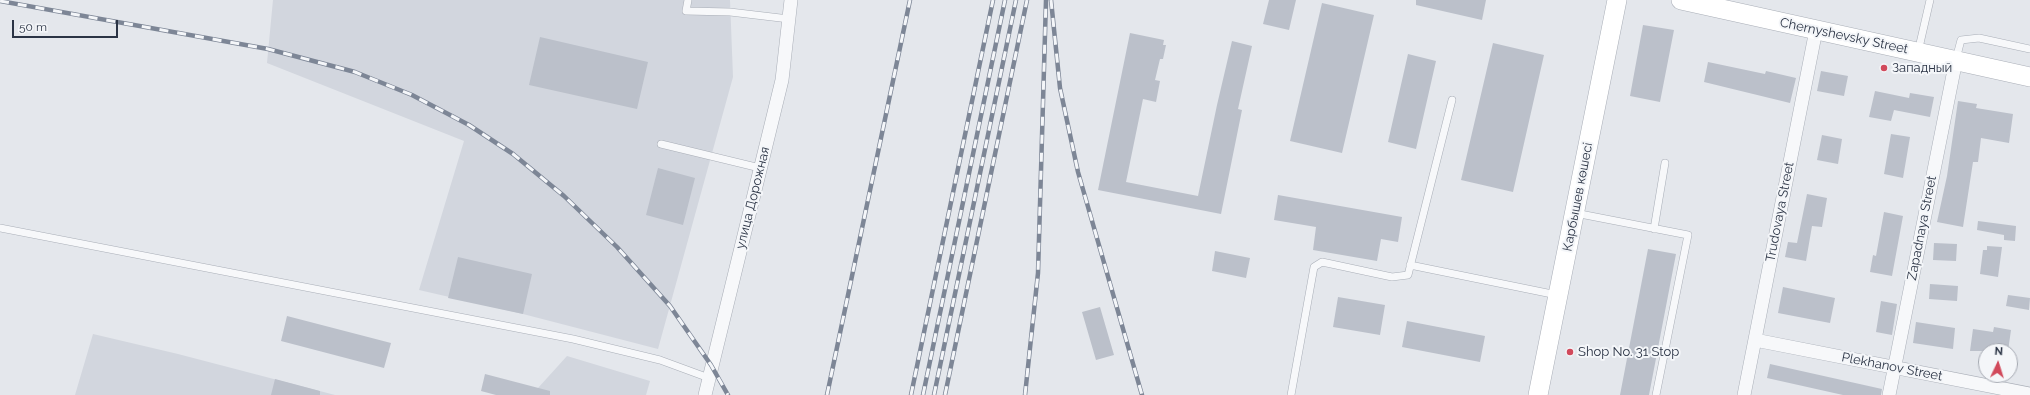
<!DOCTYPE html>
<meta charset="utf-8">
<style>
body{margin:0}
#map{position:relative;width:2030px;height:395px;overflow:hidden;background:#e4e7ec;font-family:Raleway,sans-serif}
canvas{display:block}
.north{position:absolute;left:1978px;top:343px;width:40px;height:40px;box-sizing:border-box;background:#f4f6f9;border:1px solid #a4a8b1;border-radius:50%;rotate:4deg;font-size:11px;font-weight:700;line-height:16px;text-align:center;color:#2b3445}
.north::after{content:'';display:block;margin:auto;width:14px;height:18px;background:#d1495b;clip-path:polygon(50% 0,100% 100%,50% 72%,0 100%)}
.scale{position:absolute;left:12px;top:20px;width:106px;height:18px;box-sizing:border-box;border:2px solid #2b3445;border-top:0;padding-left:5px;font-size:12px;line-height:14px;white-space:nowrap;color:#2b3445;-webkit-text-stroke:3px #f4f6f9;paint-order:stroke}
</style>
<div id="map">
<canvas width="2030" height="395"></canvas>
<div class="north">N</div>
<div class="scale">50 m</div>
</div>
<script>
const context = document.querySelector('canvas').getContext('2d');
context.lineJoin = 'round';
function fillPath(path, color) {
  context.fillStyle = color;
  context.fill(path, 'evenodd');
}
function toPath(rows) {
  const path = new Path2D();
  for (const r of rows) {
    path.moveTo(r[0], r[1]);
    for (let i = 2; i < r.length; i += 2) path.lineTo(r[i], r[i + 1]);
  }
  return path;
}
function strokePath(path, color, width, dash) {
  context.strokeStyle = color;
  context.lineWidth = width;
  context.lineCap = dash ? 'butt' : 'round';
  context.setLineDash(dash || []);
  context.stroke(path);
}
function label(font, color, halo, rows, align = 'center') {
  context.font = font + ' Raleway,sans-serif';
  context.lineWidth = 4;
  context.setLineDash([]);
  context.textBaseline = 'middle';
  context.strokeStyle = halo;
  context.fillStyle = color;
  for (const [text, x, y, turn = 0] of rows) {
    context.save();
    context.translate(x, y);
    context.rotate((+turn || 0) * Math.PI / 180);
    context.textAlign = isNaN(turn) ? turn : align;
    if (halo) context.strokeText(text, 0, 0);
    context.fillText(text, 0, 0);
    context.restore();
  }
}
fillPath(toPath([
 [273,0,730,0,733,77,658,349,523,314,419,290,464,141,267,63],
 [93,334,178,354,335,395,75,395],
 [567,356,650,381,646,395,536,395,538,388]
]), '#d2d6de');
fillPath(toPath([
 [1269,0,1296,0,1289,30,1263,24],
 [1416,0,1486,0,1482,20,1416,5],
 [1322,3,1374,15,1342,153,1290,141],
 [1643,25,1674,30,1660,102,1630,96],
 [1130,33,1164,40,1163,45,1166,45,1163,59,1160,59,1155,80,1160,81,1156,102,1143,99,1126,182,1198,196,1217,105,1232,41,1252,46,1238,109,1242,110,1221,214,1098,190],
 [540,37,648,62,637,109,529,85],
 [1493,43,1544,55,1513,192,1461,180],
 [1408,54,1436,61,1416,149,1388,142],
 [1708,62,1765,74,1766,71,1796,78,1790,103,1704,82],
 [1821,71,1848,76,1844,96,1817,91],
 [1875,91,1909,98,1910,93,1934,97,1930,117,1894,110,1891,121,1869,117],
 [1958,101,1977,104,1976,108,2013,114,2009,143,1981,138,1978,162,1973,162,1963,227,1937,222,1947,176],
 [1891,134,1910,137,1903,178,1884,174],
 [1822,135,1842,139,1838,164,1817,160],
 [658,168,695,178,683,225,646,215],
 [1807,194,1827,198,1822,227,1812,226,1806,261,1785,257,1788,242,1797,243],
 [1278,195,1402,217,1398,242,1381,239,1377,261,1313,250,1316,227,1274,220],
 [1884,212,1903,216,1892,276,1870,272,1873,255,1876,256],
 [1978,221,2016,226,2015,241,2004,240,2004,235,1977,230],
 [1934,243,1957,244,1956,261,1933,260],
 [1987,246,2002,247,1998,277,1980,274,1983,250,1987,250],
 [1648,249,1676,254,1649,395,1620,395],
 [1215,251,1250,258,1246,278,1212,271],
 [458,257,532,274,523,314,448,298],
 [1930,284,1958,286,1957,301,1929,299],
 [1783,287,1835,298,1830,323,1778,313],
 [2008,295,2030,298,2029,310,2006,306],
 [1338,297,1385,305,1380,335,1333,327],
 [1881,301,1897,304,1892,335,1876,332],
 [1100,307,1114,355,1096,360,1082,312],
 [287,316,391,343,384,368,281,341],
 [1407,321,1485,336,1480,362,1402,347],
 [1916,322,1955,328,1953,349,1913,343],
 [1994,327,2011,330,2008,351,1970,351,1973,329,1993,332],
 [1770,364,1882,389,1881,395,1843,395,1767,378],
 [485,374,550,391,550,395,496,395,481,391],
 [275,379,320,391,320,395,271,395]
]), '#bbc0ca');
const lane = toPath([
 [688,0,686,11,730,12,789,19],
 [1918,52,1930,0],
 [1956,59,1961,40,1979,38,2030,49],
 [661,144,760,168],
 [1575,213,1688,235,1656,395],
 [0,228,573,339,660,360,709,378],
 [1654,229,1665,163],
 [1410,265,1557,295],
 [1291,395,1314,267,1322,262,1392,277,1408,275,1452,100]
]);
const street = toPath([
 [1755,340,2030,394],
 [705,395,782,80,791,0],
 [1744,395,1816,30],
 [1889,395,1956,60]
]);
const secondary = toPath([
 [1681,0,2030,77],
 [1538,395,1617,0]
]);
strokePath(lane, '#a9aeb7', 8);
strokePath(street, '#a9aeb7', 14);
strokePath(secondary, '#a9aeb7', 20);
strokePath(lane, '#f7f8fa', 7);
strokePath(street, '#f7f8fa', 13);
strokePath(secondary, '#fff', 19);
const rail = toPath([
 [1051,0,1060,88,1078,172,1142,395],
 [0,1,268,49,355,72,412,95,469,125,513,154,564,196,617,247,670,306,711,365,728,395],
 [827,395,910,0],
 [911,395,993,0],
 [923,395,1005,0],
 [934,395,1016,0],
 [945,395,1027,0],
 [1025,395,1038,273,1046,0]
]);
strokePath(rail, '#7d8696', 4.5);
strokePath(rail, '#f4f6f9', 3, [9]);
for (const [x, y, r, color] of [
 [1884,68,4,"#d1495b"],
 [1570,352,4,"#d1495b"]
]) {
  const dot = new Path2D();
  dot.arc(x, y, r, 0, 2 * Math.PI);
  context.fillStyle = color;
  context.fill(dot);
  strokePath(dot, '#f4f6f9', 1.5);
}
label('13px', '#2b3445', '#f4f6f9', [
 ["Chernyshevsky Street",1844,36,12],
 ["Карбышев көшесі",1578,197,-79],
 ["улица Дорожная",753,198,-76],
 ["Trudovaya Street",1780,212,-79],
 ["Zapadnaya Street",1922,228,-79],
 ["Plekhanov Street",1892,367,11]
]);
label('13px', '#2b3445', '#f4f6f9', [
 ["Западный",1892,68],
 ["Shop No. 31 Stop",1578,352]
], 'left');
</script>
